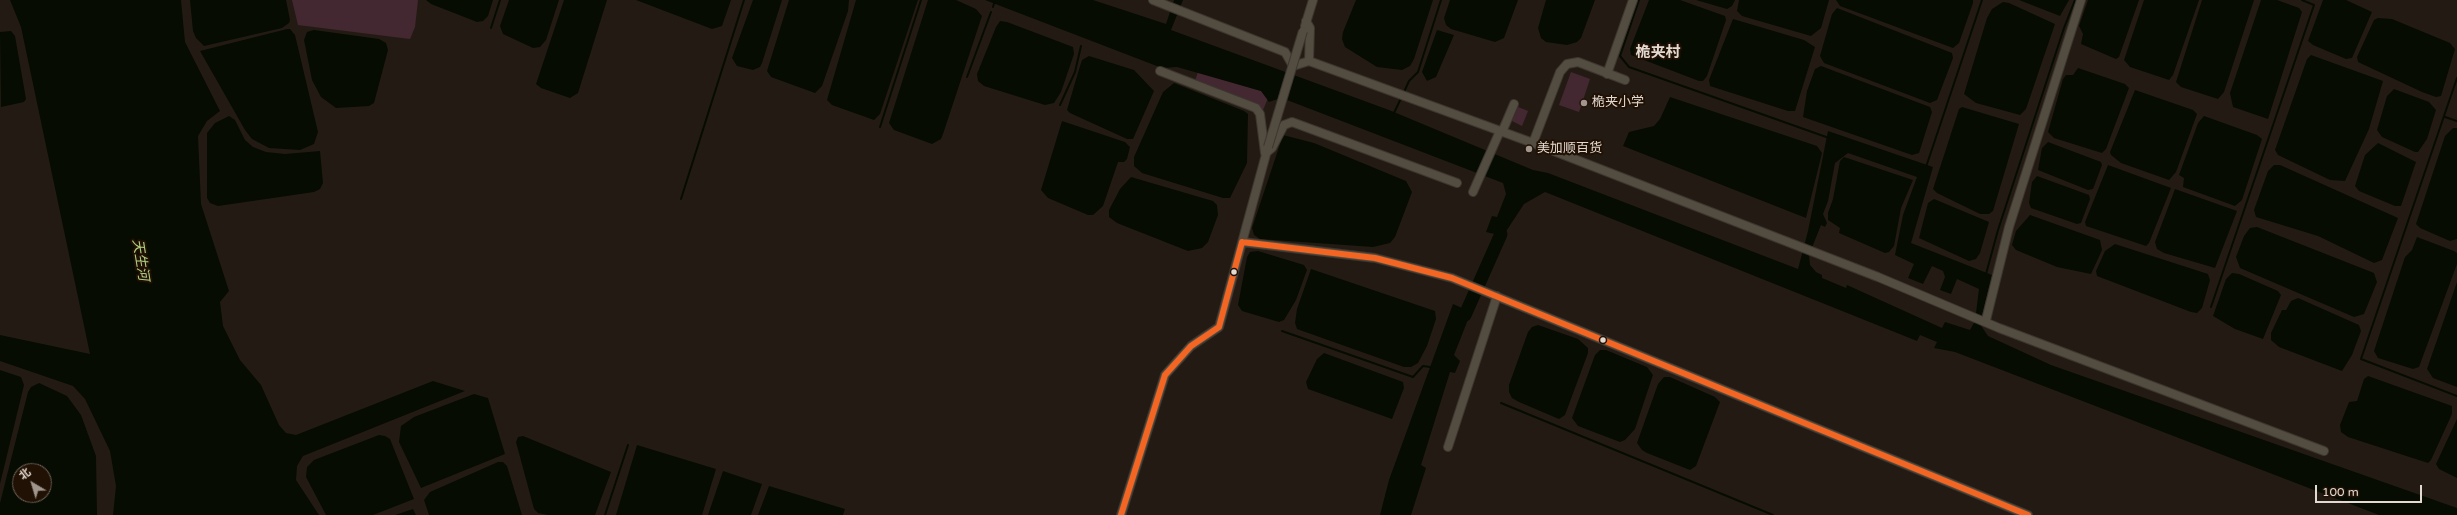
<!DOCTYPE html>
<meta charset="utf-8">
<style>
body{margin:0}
#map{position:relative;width:2457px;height:515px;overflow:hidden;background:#231b13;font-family:"Varela Round","Noto Sans SC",sans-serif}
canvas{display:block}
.north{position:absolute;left:12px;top:463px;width:40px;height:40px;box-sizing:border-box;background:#201104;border:1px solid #6e6156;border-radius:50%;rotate:322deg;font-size:11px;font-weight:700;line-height:16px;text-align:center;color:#e4d9d0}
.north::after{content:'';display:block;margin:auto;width:14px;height:18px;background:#a0968e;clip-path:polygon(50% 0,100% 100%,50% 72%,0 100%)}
.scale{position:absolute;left:2315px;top:485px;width:107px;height:18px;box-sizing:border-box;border:2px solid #e4d9d0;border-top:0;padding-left:5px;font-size:12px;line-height:14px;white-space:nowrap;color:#e4d9d0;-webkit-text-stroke:3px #201104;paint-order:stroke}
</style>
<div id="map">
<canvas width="2457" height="515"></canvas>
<div class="north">北</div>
<div class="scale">100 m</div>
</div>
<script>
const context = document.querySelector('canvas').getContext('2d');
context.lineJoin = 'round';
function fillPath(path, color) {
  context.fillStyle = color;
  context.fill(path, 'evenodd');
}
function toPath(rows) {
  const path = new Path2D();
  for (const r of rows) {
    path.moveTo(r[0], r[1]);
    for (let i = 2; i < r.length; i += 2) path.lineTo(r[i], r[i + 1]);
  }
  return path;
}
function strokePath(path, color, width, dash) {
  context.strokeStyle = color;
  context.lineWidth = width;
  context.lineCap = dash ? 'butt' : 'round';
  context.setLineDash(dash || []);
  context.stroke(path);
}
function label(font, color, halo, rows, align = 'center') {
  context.font = font + ' "Varela Round","Noto Sans SC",sans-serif';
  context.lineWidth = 4;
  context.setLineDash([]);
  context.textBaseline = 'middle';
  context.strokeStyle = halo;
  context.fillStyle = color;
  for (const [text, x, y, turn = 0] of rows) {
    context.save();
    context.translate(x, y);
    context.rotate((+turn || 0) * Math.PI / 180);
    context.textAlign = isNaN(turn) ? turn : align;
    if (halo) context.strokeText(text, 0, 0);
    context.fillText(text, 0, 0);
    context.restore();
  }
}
fillPath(toPath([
 [292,0,418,0,415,27,410,39,298,25],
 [1198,72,1261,91,1268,98,1263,110,1258,105,1195,81],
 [1571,72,1590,79,1579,112,1559,105],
 [1518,107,1528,111,1522,126,1512,121]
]), '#442831');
fillPath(toPath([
 [10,0,181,0,185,42,220,111,207,121,198,136,201,204,229,291,220,302,223,326,240,360,261,385,279,425,286,433,296,435,433,381,465,391,303,456,297,466,296,480,319,515,113,515,116,486,110,451,85,399,73,386,0,361,0,335,90,354,21,27],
 [190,0,286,0,290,20,289,23,282,28,204,46,196,38,193,31],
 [426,0,493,0,488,16,483,21,477,22,431,4],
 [509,0,559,0,546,40,540,47,533,48,503,34,500,26],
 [564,0,607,0,578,93,570,98,541,88,536,84],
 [636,0,731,0,722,26,712,29],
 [753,0,782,0,762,63,760,67,753,70,737,66,732,58],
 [789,0,849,0,848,11,822,86,815,93,771,77,767,71],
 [856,0,918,0,880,114,874,120,832,105,827,100],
 [928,0,956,0,976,9,982,16,943,134,941,139,932,144,894,130,889,123],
 [985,0,1093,0,1166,24,1174,0,1183,0,1171,30,1389,110,1533,170,1548,173,1798,269,1808,231,1828,131,1933,167,1911,243,1992,275,1980,324,1988,336,2051,365,2457,508,2457,515,2379,515,1955,352,1934,348,1937,342,1920,335,1917,341,1545,192,1524,204,1503,236,1486,232,1492,216,1497,217,1506,194,1503,183,1287,100,1278,99,1269,102,1261,91,1177,67,1162,68],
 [1848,153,1917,177,1903,215,1895,255,1914,264,1908,278,1923,284,1932,266,1943,271,1945,277,1940,290,1951,294,1957,279,1979,289,1975,321,1970,330,1945,322,1942,328,1847,285,1846,288,1822,278,1822,275,1816,272,1810,265,1809,255,1821,225,1825,227,1827,223,1823,214,1828,201,1835,163],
 [1356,0,1433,0,1414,59,1410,66,1402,70,1377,67,1345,47,1342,39,1343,32],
 [1450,0,1518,0,1504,38,1495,42,1451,29,1446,25,1444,18],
 [1546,0,1595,0,1581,38,1577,42,1567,45,1546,42,1541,38,1538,28],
 [1649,0,1680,0,1725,16,1726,20,1707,76,1703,81,1699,81,1631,55,1630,49],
 [1696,0,1735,0,1732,6,1727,9],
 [1739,0,1829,0,1821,28,1811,36,1742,16,1737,11],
 [1836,0,1973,0,1973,3,1959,43,1953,48,1840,6],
 [2019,0,2069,0,2060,16],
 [2088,0,2139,0,2119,57,2116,59,2081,44,2083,34,2079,26],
 [2144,0,2199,0,2173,75,2169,80,2130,67,2124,60],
 [2202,0,2254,0,2224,92,2218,99,2181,87,2176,82],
 [2261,0,2277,0,2299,8,2302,12,2268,119,2233,107,2230,93],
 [2323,0,2346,0,2372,12,2352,58,2346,59,2313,45,2308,41],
 [2003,2,2009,3,2055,24,2026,109,2020,115,1976,103,1964,94,1987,18,1992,9],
 [1837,8,1952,53,1953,58,1937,100,1930,103,1824,63,1820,56,1832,14],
 [2378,18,2392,19,2450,43,2455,49,2441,96,2436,97,2422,92,2358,62,2357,57,2374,20],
 [1733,19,1804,40,1815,47,1795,111,1788,111,1710,86,1709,80],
 [1000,21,1007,22,1073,47,1074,54,1061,92,1054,103,1045,105,984,86,978,81,977,74,996,27],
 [287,29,290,29,295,35,318,132,314,144,300,150,269,148,252,139,245,130,200,51],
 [314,30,379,39,386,43,388,50,374,103,369,106,336,108,321,97,312,80,304,40,307,32],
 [1437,30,1454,35,1436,77,1427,81,1422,72],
 [11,31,15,36,26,99,24,102,1,107,0,32],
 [2311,55,2383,81,2369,129,2345,181,2330,180,2278,155,2275,150,2307,59],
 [1089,56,1134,70,1154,91,1133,139,1127,139,1070,113,1067,110,1080,66,1082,60],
 [1821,66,1930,107,1932,112,1919,153,1912,155,1803,117,1807,91,1815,69],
 [2078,68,2125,84,2129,88,2106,149,2102,153,2054,138,2048,132,2063,79,2066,75,2073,75],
 [1174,83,1244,111,1248,114,1247,163,1230,198,1223,198,1142,173,1134,166,1134,157,1163,92],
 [2394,89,2429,102,2436,110,2427,139,2418,152,2415,152,2382,137,2377,130,2387,96],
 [2135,90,2193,110,2197,114,2176,172,2169,180,2121,163,2111,155,2110,152],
 [1670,97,1817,146,1822,153,1806,218,1623,146,1629,132,1654,126,1660,119],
 [1962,107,2019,124,1993,211,1989,214,1980,214,1937,193,1933,189,1959,109],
 [229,116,235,120,245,140,253,147,266,152,285,154,320,151,323,183,320,189,314,192,218,206,210,203,207,198,207,133,215,123],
 [2204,116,2257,135,2262,139,2242,200,2235,206,2183,187,2184,178,2179,175,2198,123],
 [1062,121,1125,142,1130,147,1127,159,1124,162,1118,162,1103,206,1093,215,1088,215,1048,198,1041,190],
 [2453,128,2457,128,2457,239,2450,241,2420,228,2416,224,2445,136],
 [1283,135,1314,143,1406,181,1412,192,1395,237,1390,243,1373,247,1260,239,1254,235,1252,228],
 [2048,142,2101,162,2102,165,2093,189,2088,190,2038,170,2042,148],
 [2378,143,2416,162,2401,206,2395,206,2359,191,2355,186,2365,155],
 [1844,157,1913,180,1901,208,1894,246,1889,252,1885,253,1839,233,1840,228,1828,220,1828,213,1833,199,1840,161],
 [2108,165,2171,188,2149,243,2146,246,2086,226,2085,222],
 [2274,165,2280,165,2398,218,2382,260,2374,263,2318,236,2256,217,2254,210,2268,171],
 [2037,176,2089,195,2090,199,2081,223,2077,224,2031,208,2029,203,2032,182],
 [1131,177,1213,201,1217,205,1218,215,1208,242,1202,248,1188,251,1117,223,1109,217,1109,210,1120,189],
 [2175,189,2237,211,2215,268,2164,253,2157,249,2155,242],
 [1934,199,1989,222,1980,253,1976,259,1969,261,1919,238,1928,203],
 [2030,215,2100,240,2102,250,2091,274,2057,267,2016,250,2012,245,2016,231],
 [2257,227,2374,273,2377,282,2364,314,2354,317,2240,268,2236,257,2244,236,2250,228],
 [2417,237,2454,251,2457,253,2457,264,2419,367,2413,369,2378,358,2374,351,2405,257,2412,250],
 [2115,244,2208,274,2210,280,2202,308,2197,313,2191,312,2097,276,2096,271,2105,251],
 [1258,251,1304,265,1307,270,1296,300,1284,320,1279,322,1242,311,1238,305,1247,257,1250,252],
 [1311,269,1435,311,1436,319,1427,346,1418,363,1411,367,1404,367,1297,329,1295,323,1297,309],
 [2232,273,2239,274,2278,291,2281,295,2263,339,2235,329,2213,316,2226,279],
 [2457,282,2457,387,2433,378,2427,369],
 [2298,298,2359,325,2361,331,2352,355,2342,371,2279,347,2271,340,2271,333,2282,310,2286,310,2291,301],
 [1453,304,1471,312,1454,355,1460,361,1455,373,1450,372,1421,465,1426,468,1411,515,1380,515,1389,480],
 [1538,325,1578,339,1588,348,1588,353,1565,415,1559,419,1519,402,1512,398,1509,392,1509,385,1528,332,1532,327],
 [1600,350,1606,350,1647,367,1653,375,1635,429,1625,440,1620,442,1578,426,1572,418,1595,355],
 [1324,353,1403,382,1404,388,1392,419,1308,389,1306,382,1317,359],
 [0,370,21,377,24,385,0,484],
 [2368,376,2452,406,2452,414,2431,460,2428,463,2348,437,2341,432,2340,425,2349,402,2357,401,2364,379],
 [1664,377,1670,377,1715,397,1720,402,1696,466,1690,470,1647,453,1642,450,1637,443,1658,384],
 [39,383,67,396,81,415,96,456,97,515,0,515,0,503,28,392,31,387],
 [20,471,44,471,44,495,20,495],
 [474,394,488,398,505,454,421,488,399,442,401,426,414,417],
 [2457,419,2457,478,2439,469,2436,464],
 [379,435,385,436,390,439,414,499,373,515,326,515,306,477,307,467,314,460],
 [523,436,611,472,595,515,548,515,538,513,534,509,516,442,518,437],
 [637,445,716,469,702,515,616,515],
 [498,462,503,462,507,466,522,515,429,515,424,500,430,492],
 [723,471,762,484,751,515,708,515],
 [769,486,845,509,843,515,758,515],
 [413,509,416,515,395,515]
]), '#060c02');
strokePath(toPath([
 [1639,0,1620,56,1629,67,1829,138],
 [993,7,995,0],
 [491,28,500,0],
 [967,77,991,12],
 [2457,78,2361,359,2457,396],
 [1404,92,1409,81,1418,72,1441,0],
 [1060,105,1075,72,1081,46],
 [1394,113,1402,96],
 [2445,117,2457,121],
 [880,127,921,0],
 [1926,167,1982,0],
 [681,199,744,0],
 [1986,274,1998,230,2064,28,2075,0],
 [2211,307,2314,5,2302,0],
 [1282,331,1413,377,1423,366,1430,367],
 [1501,403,1773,515],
 [605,515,628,445]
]), '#060c02', 2);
strokePath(toPath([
 [1465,315,1501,234]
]), '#060c02', 13);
const minor = toPath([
 [1153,0,1285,52,1293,66,1309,61,1533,143,1878,277,1999,328,2324,451],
 [1306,21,1310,28,1309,61],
 [1305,26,1313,0],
 [1160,71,1256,108,1260,114,1265,153],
 [1607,74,1633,0],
 [1502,132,1514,104],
 [1533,143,1560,72,1567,64,1578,62,1625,80],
 [1266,153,1272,148,1284,125,1292,122,1457,183],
 [1473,192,1500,131],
 [1242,242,1375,258,1452,278,2028,515],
 [1986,320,2009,227,2081,0],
 [1448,447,1497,296],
 [1121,515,1165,375,1191,346,1219,327,1268,147]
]);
strokePath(minor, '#3c362f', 10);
strokePath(minor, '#524d40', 8);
const minorBridge = toPath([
 [1268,147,1303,31]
]);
strokePath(minorBridge, '#3c362f', 10, []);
strokePath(minorBridge, '#524d40', 8);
strokePath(toPath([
 [1242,242,1375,258,1452,278,2028,515],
 [1121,515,1165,375,1191,346,1219,327,1242,242]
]), '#f26522', 6);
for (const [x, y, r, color] of [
 [1584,103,4,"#a0968e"],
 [1529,149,4,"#a0968e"],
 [1234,272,3.5,"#e4d9d0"],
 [1603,340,3.5,"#e4d9d0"]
]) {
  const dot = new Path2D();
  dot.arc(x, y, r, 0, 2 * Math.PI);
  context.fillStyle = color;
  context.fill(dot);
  strokePath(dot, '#201104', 1.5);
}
label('13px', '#e4d9d0', '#201104', [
 ["桅夹小学",1592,103],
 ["美加顺百货",1537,149]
], 'left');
label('italic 14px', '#b1d083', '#201104', [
 ["天生河",140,260,81]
]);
label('bold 15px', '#e4d9d0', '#201104', [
 ["桅夹村",1658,53]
]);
</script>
